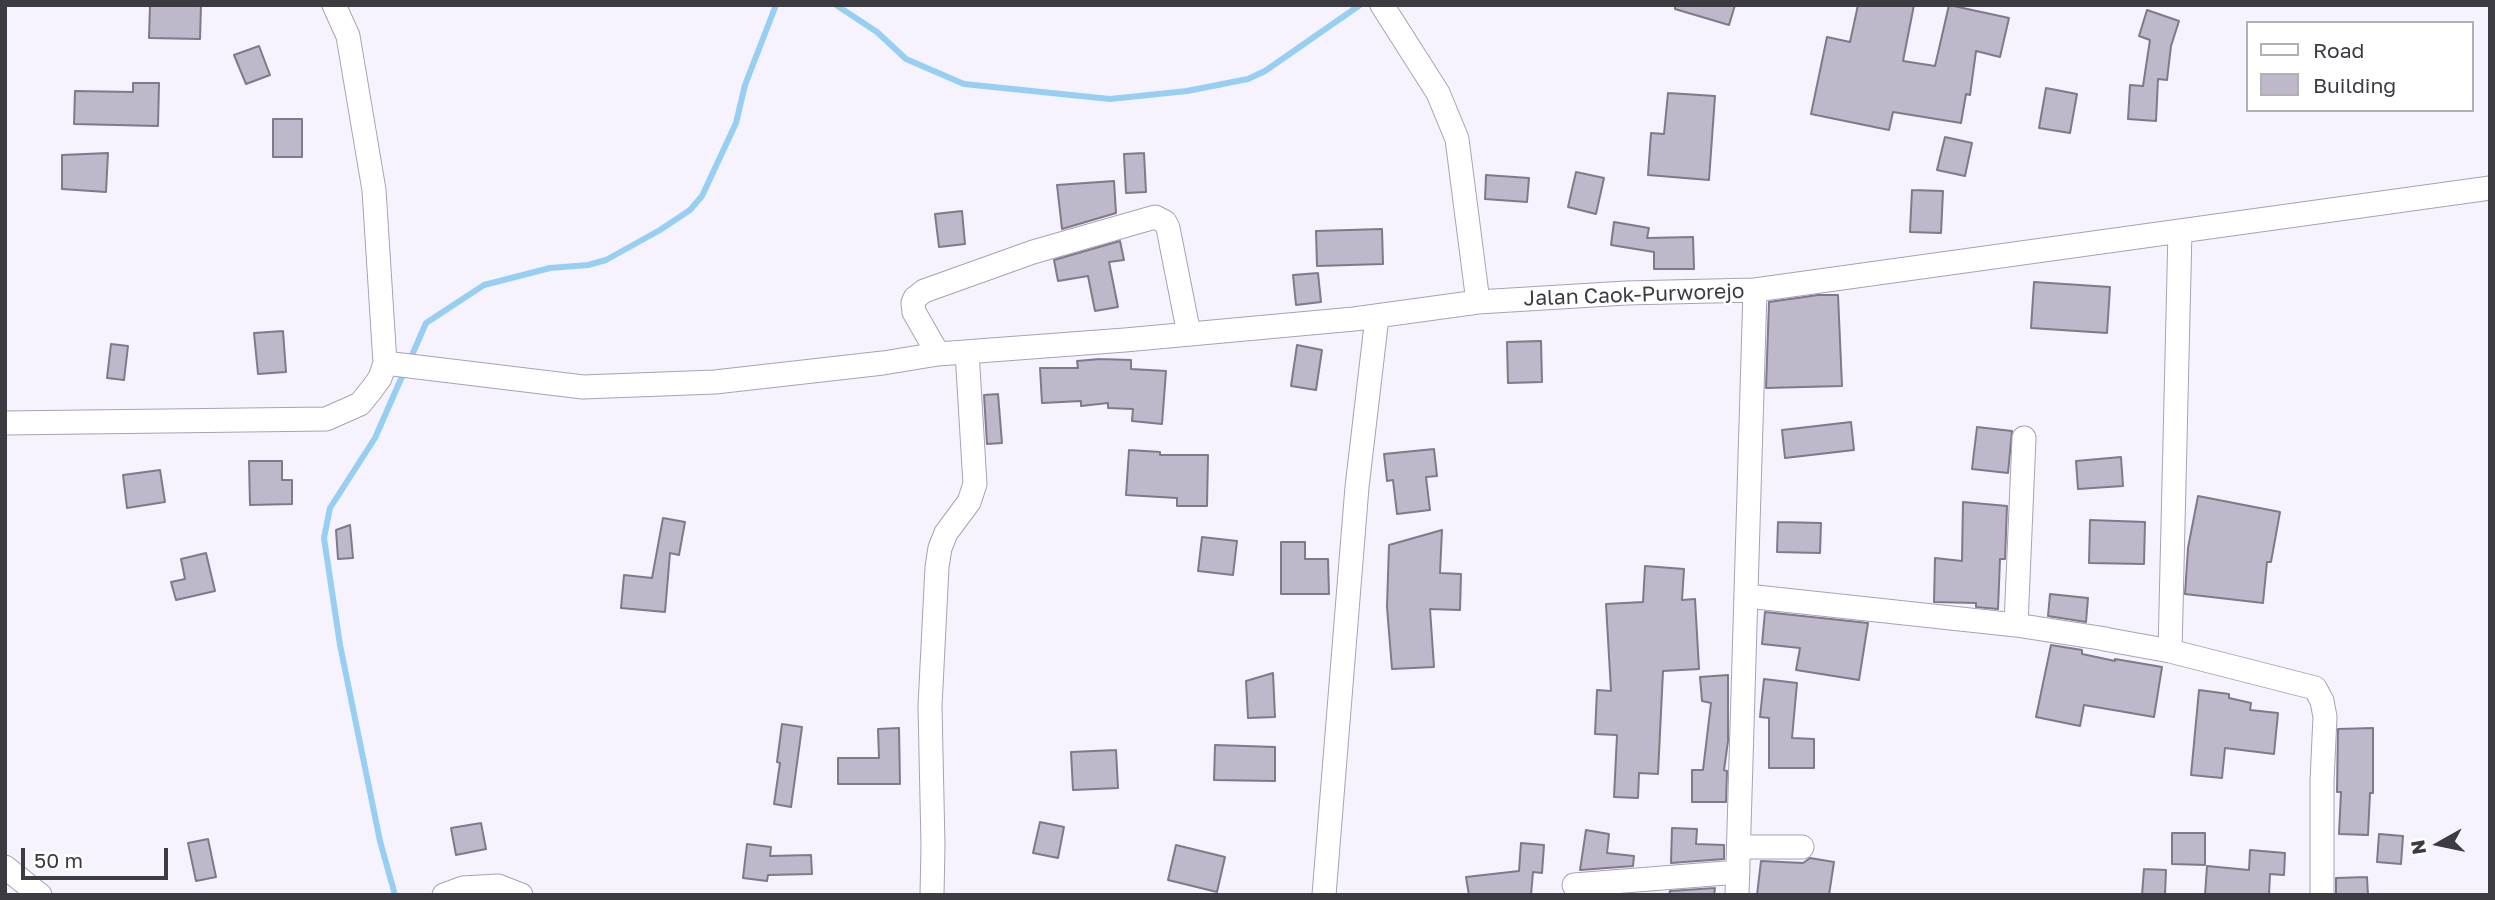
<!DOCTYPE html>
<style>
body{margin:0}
#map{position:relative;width:2495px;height:900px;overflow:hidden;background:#f6f2fe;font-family:"Golos Text",sans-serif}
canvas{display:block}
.frame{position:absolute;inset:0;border:7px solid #3d3b42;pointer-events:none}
.legend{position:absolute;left:2246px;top:21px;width:228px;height:91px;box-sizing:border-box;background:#fff;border:2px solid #b1b1b3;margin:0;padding:9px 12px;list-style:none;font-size:21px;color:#3d3b42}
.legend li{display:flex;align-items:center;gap:14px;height:35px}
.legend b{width:35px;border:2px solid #b1b1b3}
.north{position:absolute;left:2404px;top:809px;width:70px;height:70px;-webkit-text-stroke:5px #fff;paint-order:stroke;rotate:261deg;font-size:19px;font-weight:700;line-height:28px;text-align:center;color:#3d3b42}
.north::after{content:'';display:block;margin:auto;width:24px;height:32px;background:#3d3b42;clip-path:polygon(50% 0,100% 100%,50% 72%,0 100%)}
.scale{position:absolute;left:21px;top:848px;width:147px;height:32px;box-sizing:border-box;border:4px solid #3d3b42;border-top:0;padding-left:9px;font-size:21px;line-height:24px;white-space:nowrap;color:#3d3b42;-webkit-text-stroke:5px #fff;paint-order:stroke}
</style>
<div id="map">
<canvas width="2495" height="900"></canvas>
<div class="frame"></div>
<ul class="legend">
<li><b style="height:9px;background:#fff"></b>Road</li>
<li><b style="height:19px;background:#bfb8cb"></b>Building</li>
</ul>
<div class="north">N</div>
<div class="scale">50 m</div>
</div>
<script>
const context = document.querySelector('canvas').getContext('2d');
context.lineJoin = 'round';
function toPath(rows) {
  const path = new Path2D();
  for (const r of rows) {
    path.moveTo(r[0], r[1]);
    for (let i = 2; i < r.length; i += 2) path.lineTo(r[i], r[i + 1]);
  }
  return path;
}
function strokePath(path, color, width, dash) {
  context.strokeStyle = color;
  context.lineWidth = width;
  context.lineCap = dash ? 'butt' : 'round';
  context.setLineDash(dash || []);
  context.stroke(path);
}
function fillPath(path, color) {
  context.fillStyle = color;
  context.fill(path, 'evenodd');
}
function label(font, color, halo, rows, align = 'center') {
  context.font = font + ' "Golos Text",sans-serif';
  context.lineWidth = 5;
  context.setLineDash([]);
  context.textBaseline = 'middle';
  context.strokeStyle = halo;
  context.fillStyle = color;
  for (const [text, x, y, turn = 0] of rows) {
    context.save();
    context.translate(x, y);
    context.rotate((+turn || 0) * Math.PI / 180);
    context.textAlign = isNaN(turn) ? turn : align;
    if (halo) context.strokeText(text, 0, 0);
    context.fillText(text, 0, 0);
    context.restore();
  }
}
strokePath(toPath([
 [836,5,877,32,906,59,964,84,1110,99,1187,91,1248,79,1265,71,1360,5],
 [409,362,426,323,484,285,550,268,588,265,606,260,660,230,690,210,702,196,736,123,745,85,776,5],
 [395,895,380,841,340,645,324,538,330,508,375,438,404,372]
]), '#97cff3', 6);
const building = toPath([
 [150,5,201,5,200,39,149,38,150,5],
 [1675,5,1735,5,1729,25,1675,9,1675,5],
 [1858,5,1914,5,1903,61,1935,66,1949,5,2009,18,2000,57,1976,51,1970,95,1966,94,1961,123,1893,112,1889,130,1811,114,1827,37,1850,42,1858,5],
 [2147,10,2179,21,2171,46,2167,80,2158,79,2156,121,2128,119,2130,85,2143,86,2150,40,2139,36,2147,10],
 [259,46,270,75,246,84,234,55,259,46],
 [133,83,159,83,158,126,74,124,75,91,133,92,133,83],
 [2046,88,2077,94,2070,133,2039,128,2046,88],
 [1668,93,1715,96,1709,180,1648,175,1651,133,1664,134,1668,93],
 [273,119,302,119,302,157,273,157,273,119],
 [1945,137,1972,143,1965,176,1937,170,1945,137],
 [108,153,106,192,62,189,62,155,108,153],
 [1144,153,1146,192,1126,193,1124,154,1144,153],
 [1576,172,1604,178,1596,214,1568,207,1576,172],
 [1486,175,1529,178,1527,202,1485,199,1486,175],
 [1114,181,1116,213,1062,229,1057,185,1114,181],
 [1912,190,1943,191,1941,233,1910,232,1912,190],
 [962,211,965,244,939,247,935,214,962,211],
 [1614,222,1649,228,1647,238,1693,237,1694,269,1654,269,1654,252,1611,245,1614,222],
 [1382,229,1383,264,1317,266,1316,231,1382,229],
 [1120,241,1124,260,1109,262,1118,307,1095,311,1088,276,1058,281,1054,260,1120,241],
 [1318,273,1321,302,1296,305,1293,275,1318,273],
 [2034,282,2110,287,2107,333,2031,328,2034,282],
 [1818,295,1838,295,1842,386,1766,388,1769,302,1818,295],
 [283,331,286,372,258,374,254,333,283,331],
 [1541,341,1542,382,1508,383,1507,342,1541,341],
 [111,344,128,346,124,380,107,378,111,344],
 [1297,345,1322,350,1316,390,1291,386,1297,345],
 [1100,359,1131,360,1131,369,1166,371,1162,424,1132,421,1133,409,1108,408,1108,403,1081,406,1081,401,1042,403,1040,368,1078,368,1077,361,1100,359],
 [998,394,1002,443,987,444,984,395,998,394],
 [1851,422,1854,450,1785,458,1782,430,1851,422],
 [1977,427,2012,431,2008,473,1972,469,1977,427],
 [1434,449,1437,476,1426,477,1430,510,1397,514,1393,480,1387,481,1384,454,1434,449],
 [1129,450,1160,452,1160,455,1208,455,1207,506,1177,506,1177,498,1126,495,1129,450],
 [2121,457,2123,486,2078,489,2076,461,2121,457],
 [249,461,282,461,282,480,292,480,292,504,250,505,249,461],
 [160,470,165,502,127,508,123,475,160,470],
 [2198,496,2280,512,2271,562,2267,562,2263,603,2185,594,2188,548,2198,496],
 [1963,502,2007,506,2005,559,2000,559,1998,609,1976,607,1976,603,1934,602,1935,558,1962,561,1963,502],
 [663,518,685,522,679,555,670,553,665,612,621,608,624,575,652,578,663,518],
 [2090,520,2145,522,2144,564,2089,563,2090,520],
 [1778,522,1821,523,1820,553,1777,552,1778,522],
 [350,525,353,558,338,559,336,530,350,525],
 [1442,530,1440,573,1461,574,1460,610,1430,609,1434,667,1392,669,1387,607,1389,545,1442,530],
 [1202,537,1237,541,1233,575,1198,571,1202,537],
 [1281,542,1305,542,1305,559,1328,559,1329,594,1281,594,1281,542],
 [206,553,215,591,176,600,171,582,185,579,181,559,206,553],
 [1645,566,1684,569,1682,600,1695,599,1699,669,1663,671,1658,774,1639,773,1638,798,1614,797,1617,735,1595,734,1597,690,1611,691,1606,604,1643,602,1645,566],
 [2050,594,2088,598,2086,622,2048,616,2050,594],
 [1765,612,1868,623,1859,680,1796,670,1800,648,1762,644,1765,612],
 [2051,645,2082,650,2082,654,2115,661,2115,659,2162,667,2154,717,2084,705,2080,726,2036,717,2051,645],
 [1273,673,1275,717,1248,718,1246,681,1273,673],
 [1728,675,1728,741,1724,770,1727,771,1726,802,1692,802,1692,770,1703,770,1711,703,1702,701,1700,677,1728,675],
 [1764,679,1797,683,1792,738,1814,739,1814,768,1769,768,1769,718,1760,717,1764,679],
 [2199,690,2229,694,2229,698,2251,703,2250,710,2278,713,2274,754,2225,748,2222,778,2191,775,2199,690],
 [782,724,802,727,791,807,774,804,780,763,777,762,782,724],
 [899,728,900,784,838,784,838,758,879,758,878,729,899,728],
 [2373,728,2373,793,2370,793,2368,835,2339,834,2341,792,2337,792,2338,729,2373,728],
 [1215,745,1275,747,1275,781,1214,780,1215,745],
 [1116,750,1118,788,1073,790,1071,752,1116,750],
 [1040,822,1064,827,1058,858,1033,853,1040,822],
 [481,823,486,849,456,855,451,828,481,823],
 [1672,828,1697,829,1696,844,1724,845,1724,859,1671,863,1672,828],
 [1586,830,1609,834,1607,853,1634,856,1633,866,1580,870,1586,830],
 [2172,833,2205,833,2205,865,2172,864,2172,833],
 [2379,834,2403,836,2401,864,2377,862,2379,834],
 [208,839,216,877,196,881,188,843,208,839],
 [1521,843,1544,845,1542,873,1533,872,1531,895,1469,895,1466,877,1519,871,1521,843],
 [747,844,771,847,770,856,811,855,812,874,768,875,767,881,743,878,747,844],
 [1176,845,1225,857,1217,892,1168,880,1176,845],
 [2250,850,2285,853,2284,875,2270,874,2269,895,2205,895,2207,866,2249,870,2250,850],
 [1810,858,1834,862,1829,895,1757,895,1761,861,1803,863,1810,858],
 [2144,869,2166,870,2165,895,2142,895,2144,869],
 [2367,877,2368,895,2336,895,2336,878,2367,877],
 [1715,888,1714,895,1669,895,1670,891,1715,888]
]);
fillPath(building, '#bfb8cb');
strokePath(building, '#7f798b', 2);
const minor = toPath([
 [1382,5,1438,93,1457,139,1478,302,1626,293,1755,290,1737,895],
 [1755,290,2490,188],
 [938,354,914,312,913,303,915,298,924,291,1033,252,1155,217,1165,222,1168,228,1189,334],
 [385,363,583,387,715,382,883,363,938,354,1125,340,1354,319,1478,302],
 [5,423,326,419,360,404,372,389,380,378,385,363,374,190,348,36,334,5],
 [1747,596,2016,625,2106,639],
 [2016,625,2024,438],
 [2104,639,2170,651,2315,688,2322,701,2325,717,2322,781,2322,895],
 [2170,651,2180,231],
 [1739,847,1802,847],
 [5,867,40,895],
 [1574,885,1738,872],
 [444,895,463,888,498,886,521,895],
 [932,895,933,846,930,706,937,567,940,548,946,533,969,502,975,484,967,352],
 [1324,895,1357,487,1377,317]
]);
strokePath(minor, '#a8a2b4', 25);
strokePath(minor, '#fff', 23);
label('21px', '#3d3b42', '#fff', [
 ["Jalan Caok-Purworejo",1634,295,-2]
]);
</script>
